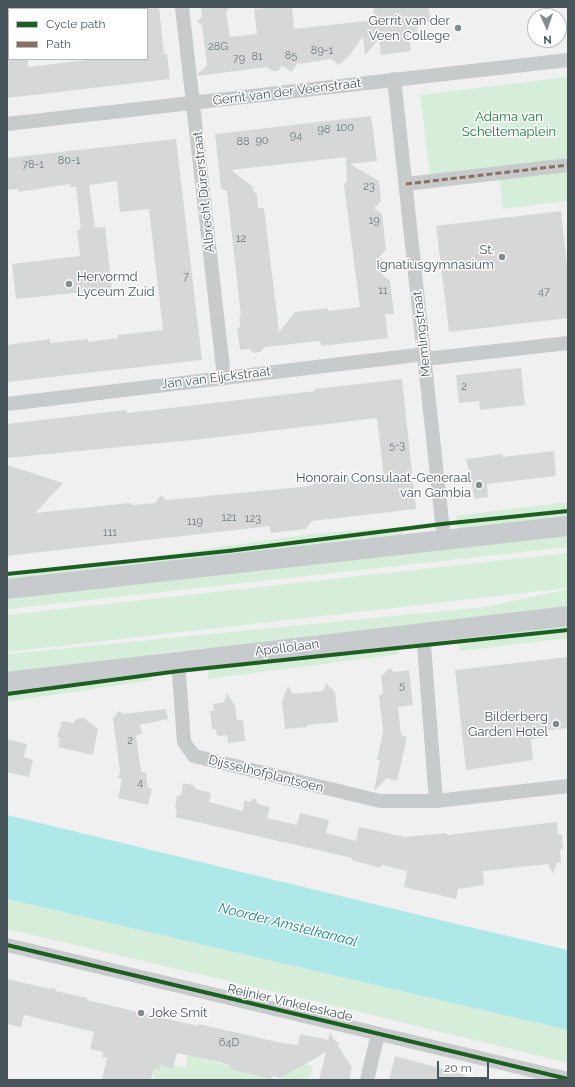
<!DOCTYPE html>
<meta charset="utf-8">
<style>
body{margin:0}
#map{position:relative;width:575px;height:1087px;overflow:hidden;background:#f0f0f0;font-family:Raleway,sans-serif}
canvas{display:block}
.frame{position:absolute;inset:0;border:8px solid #48565b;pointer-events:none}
.legend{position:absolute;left:8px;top:8px;width:140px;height:52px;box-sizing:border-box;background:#fff;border:1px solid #b6bbbd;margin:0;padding:5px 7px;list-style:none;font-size:12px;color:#48565b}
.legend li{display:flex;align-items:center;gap:8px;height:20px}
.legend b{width:20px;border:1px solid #b6bbbd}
.north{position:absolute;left:527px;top:8px;width:40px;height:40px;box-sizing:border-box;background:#fff;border:1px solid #b6bbbd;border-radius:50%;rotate:177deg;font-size:11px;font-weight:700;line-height:16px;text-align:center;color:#48565b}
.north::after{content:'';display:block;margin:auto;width:14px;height:18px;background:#838c8f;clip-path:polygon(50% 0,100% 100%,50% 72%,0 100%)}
.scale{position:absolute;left:437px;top:1061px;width:52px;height:18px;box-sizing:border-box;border:2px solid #48565b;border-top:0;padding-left:5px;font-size:12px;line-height:14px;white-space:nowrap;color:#48565b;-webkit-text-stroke:3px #fff;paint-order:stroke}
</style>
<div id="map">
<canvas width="575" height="1087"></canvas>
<div class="frame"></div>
<ul class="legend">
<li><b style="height:5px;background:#1b5e20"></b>Cycle path</li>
<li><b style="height:5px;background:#8d6e63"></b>Path</li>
</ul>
<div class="north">N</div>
<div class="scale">20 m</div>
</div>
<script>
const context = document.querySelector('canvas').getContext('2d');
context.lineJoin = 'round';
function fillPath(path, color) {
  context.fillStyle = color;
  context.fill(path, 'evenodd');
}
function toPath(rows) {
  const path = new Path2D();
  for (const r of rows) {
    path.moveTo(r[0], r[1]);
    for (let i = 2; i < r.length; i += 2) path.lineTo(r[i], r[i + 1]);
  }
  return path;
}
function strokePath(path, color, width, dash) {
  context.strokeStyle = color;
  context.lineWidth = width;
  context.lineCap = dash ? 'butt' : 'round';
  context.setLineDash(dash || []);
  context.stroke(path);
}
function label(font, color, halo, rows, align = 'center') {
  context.font = font + ' Raleway,sans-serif';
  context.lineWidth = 3;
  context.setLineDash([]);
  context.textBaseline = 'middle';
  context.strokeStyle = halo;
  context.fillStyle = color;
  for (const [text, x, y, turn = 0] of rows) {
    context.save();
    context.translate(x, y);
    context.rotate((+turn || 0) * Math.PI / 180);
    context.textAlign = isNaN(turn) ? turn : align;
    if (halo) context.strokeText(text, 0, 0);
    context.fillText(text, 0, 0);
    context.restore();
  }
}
fillPath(toPath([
 [568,77,568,158,430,174,420,95],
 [568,167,568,201,503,209,499,176],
 [568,502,568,547,7,609,8,577,312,534,400,527,407,546,460,539,456,516],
 [568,553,568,588,7,652,7,615],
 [568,589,568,638,460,651,453,623,400,628,399,654,208,679,206,648,150,654,152,680,7,702,7,654,485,607],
 [7,899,568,1030,568,1063,368,1014,7,929],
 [188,1055,280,1080,153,1080,156,1063,186,1068],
 [295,1062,313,1066,309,1080,282,1080]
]), '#d6edda');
fillPath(toPath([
 [7,815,448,922,568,950,568,1030,7,899]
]), '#aee8e8');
fillPath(toPath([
 [147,7,159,7,163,45,164,54,167,54,170,79,7,98,7,43,9,45,9,59,28,59,28,67,96,59,147,59],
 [201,7,230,7,226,12,230,37,257,34,254,9,276,7,292,7,294,29,375,20,373,7,429,7,430,22,416,23,418,33,408,34,411,51,381,55,379,39,365,55,363,36,349,56,339,65,331,59,300,64,298,63,291,72,282,65,278,71,273,71,266,67,198,76,198,74,207,65,202,25,197,21,202,17],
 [371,116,377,161,350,164,379,181,381,201,374,208,382,214,386,250,379,257,390,265,382,275,390,281,394,314,385,314,388,338,322,346,319,341,265,347,260,352,254,353,249,349,240,350,237,328,240,327,239,316,241,316,227,192,221,188,215,134],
 [346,157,347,181,344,185,360,307,328,311,328,308,295,312,279,332,264,208,258,208,257,194,253,191,253,187,231,170],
 [176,139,202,360,7,382,7,345,50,339,50,343,88,339,88,342,118,338,118,335,163,330,149,209,120,212,117,181,89,185,95,228,105,227,112,289,16,299,12,264,80,256,77,230,81,230,76,187,70,187,70,184,18,192,18,189,7,190,7,158],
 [561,211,568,274,568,318,449,332,436,226],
 [521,368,525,405,480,410,479,401,459,403,456,375],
 [402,379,416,509,312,521,306,529,271,533,270,526,7,556,7,465,63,483,35,513,130,503,133,505,155,503,161,495,166,500,301,487,313,485,313,482,348,475,349,481,384,478,377,418,203,439,7,458,7,424,126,410,127,413,179,407,315,391,314,389],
 [554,451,556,476,487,484,488,497,475,499,466,459,502,454,502,457],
 [568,657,568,728,542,731,542,738,531,739,533,760,466,770,455,670],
 [390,668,393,672,409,670,413,705,398,707,401,735,407,737,397,781,387,778,374,791,380,760,377,760,383,732,379,695,383,694,381,676],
 [326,683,335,692,338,722,307,725,307,727,285,729,282,701,288,686,293,694,323,691],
 [227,693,235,705,237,720,243,720,245,741,228,743,227,735,217,736,216,729,212,729,210,711,214,711,213,704,224,702],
 [166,709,168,719,140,725,142,733,136,736,141,771,146,773,148,788,152,789,148,805,118,798,122,779,118,778,120,771,113,718,119,711,123,714],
 [84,718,98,729,93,755,58,747,60,738,57,737,62,721,73,723,77,719],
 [7,739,27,744,24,757,33,760,29,777,7,772],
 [183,783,193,785,196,789,211,793,209,802,243,811,244,800,250,802,255,798,258,804,270,807,267,818,297,825,300,813,329,820,326,833,356,841,359,827,405,837,446,833,448,835,557,822,558,834,562,835,563,848,560,850,561,863,557,863,553,874,548,864,483,871,484,885,458,889,456,899,404,887,407,871,382,865,380,868,352,860,352,858,175,817,177,812,175,806,177,796,181,795],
 [7,979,50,989,54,987,56,991,87,998,87,1000,198,1026,198,1024,282,1043,298,1045,300,1034,328,1040,330,1032,336,1042,340,1043,338,1045,352,1068,349,1080,319,1080,326,1052,281,1078,272,1076,271,1079,230,1069,231,1066,219,1062,177,1053,173,1069,160,1065,159,1070,154,1069,151,1080,102,1080,107,1058,102,1057,103,1052,90,1049,94,1032,24,1015,21,1027,7,1024],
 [395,1056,465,1075,464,1080,389,1080]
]), '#d6d8d8');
strokePath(toPath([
 [182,7,224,377],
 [394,79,444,540],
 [7,124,568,60],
 [406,184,568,165],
 [425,359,568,343],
 [7,404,425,354],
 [423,632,436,801],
 [178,661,184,742,194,756,380,801,436,801,568,786],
 [7,945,568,1079],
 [367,1080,378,1034]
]), '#c7cbcc', 14);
strokePath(toPath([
 [7,589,568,526],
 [7,682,568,616]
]), '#c8cbcd', 20);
strokePath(toPath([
 [406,184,568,165]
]), '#8d6e63', 3, [6, 3]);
strokePath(toPath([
 [7,574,228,551,442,524,568,511],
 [7,694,179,671,568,630],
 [7,945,568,1079]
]), '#1b5e20', 4);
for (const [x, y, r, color] of [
 [458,28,4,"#838c8f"],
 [502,257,4,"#838c8f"],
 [69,284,4,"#838c8f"],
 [479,485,4,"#838c8f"],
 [556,724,4,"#838c8f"],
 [141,1013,4,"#838c8f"]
]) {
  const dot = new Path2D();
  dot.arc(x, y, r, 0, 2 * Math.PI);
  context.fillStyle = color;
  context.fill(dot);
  strokePath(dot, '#fff', 1.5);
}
label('11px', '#6d787c', null, [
 ["28G",218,47],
 ["89-1",322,51],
 ["85",291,56],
 ["81",257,57],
 ["79",239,59],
 ["100",345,128],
 ["98",324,130],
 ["94",296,136],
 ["90",262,141],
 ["88",243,142],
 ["80-1",69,161],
 ["78-1",33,165],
 ["23",369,187],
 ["19",374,221],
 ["12",241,239],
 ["7",186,277],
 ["11",383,291],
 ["47",544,292],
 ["2",464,387],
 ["5-3",397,446],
 ["121",229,518],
 ["123",253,519],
 ["119",195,522],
 ["111",110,533],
 ["5",402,686],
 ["2",130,741],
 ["4",140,783],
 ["64D",229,1043]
]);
label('13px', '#48565b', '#fff', [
 ["Gerrit van der",450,21],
 ["Veen College",450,36],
 ["St.",494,250],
 ["Ignatiusgymnasium",494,265],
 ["Hervormd",77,277,"left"],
 ["Lyceum Zuid",77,292,"left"],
 ["Honorair Consulaat-Generaal",471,478],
 ["van Gambia",471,493],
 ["Bilderberg",548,717],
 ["Garden Hotel",548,732],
 ["Joke Smit",149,1013,"left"]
], 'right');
label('13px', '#48565b', '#fff', [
 ["Gerrit van der Veenstraat",287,92,-7],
 ["Albrecht Dürerstraat",204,192,-96],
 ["Memlingstraat",422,334,-96],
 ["Jan van Eijckstraat",216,378,-7],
 ["Apollolaan",287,648,-7],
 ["Dijsselhofplantsoen",266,774,14],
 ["Reijnier Vinkeleskade",290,1003,13]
]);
label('13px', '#1e7738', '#fff', [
 ["Adama van",509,117],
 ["Scheltemaplein",509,132]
]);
label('italic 14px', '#178382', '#fff', [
 ["Noorder Amstelkanaal",288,925,14]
]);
</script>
